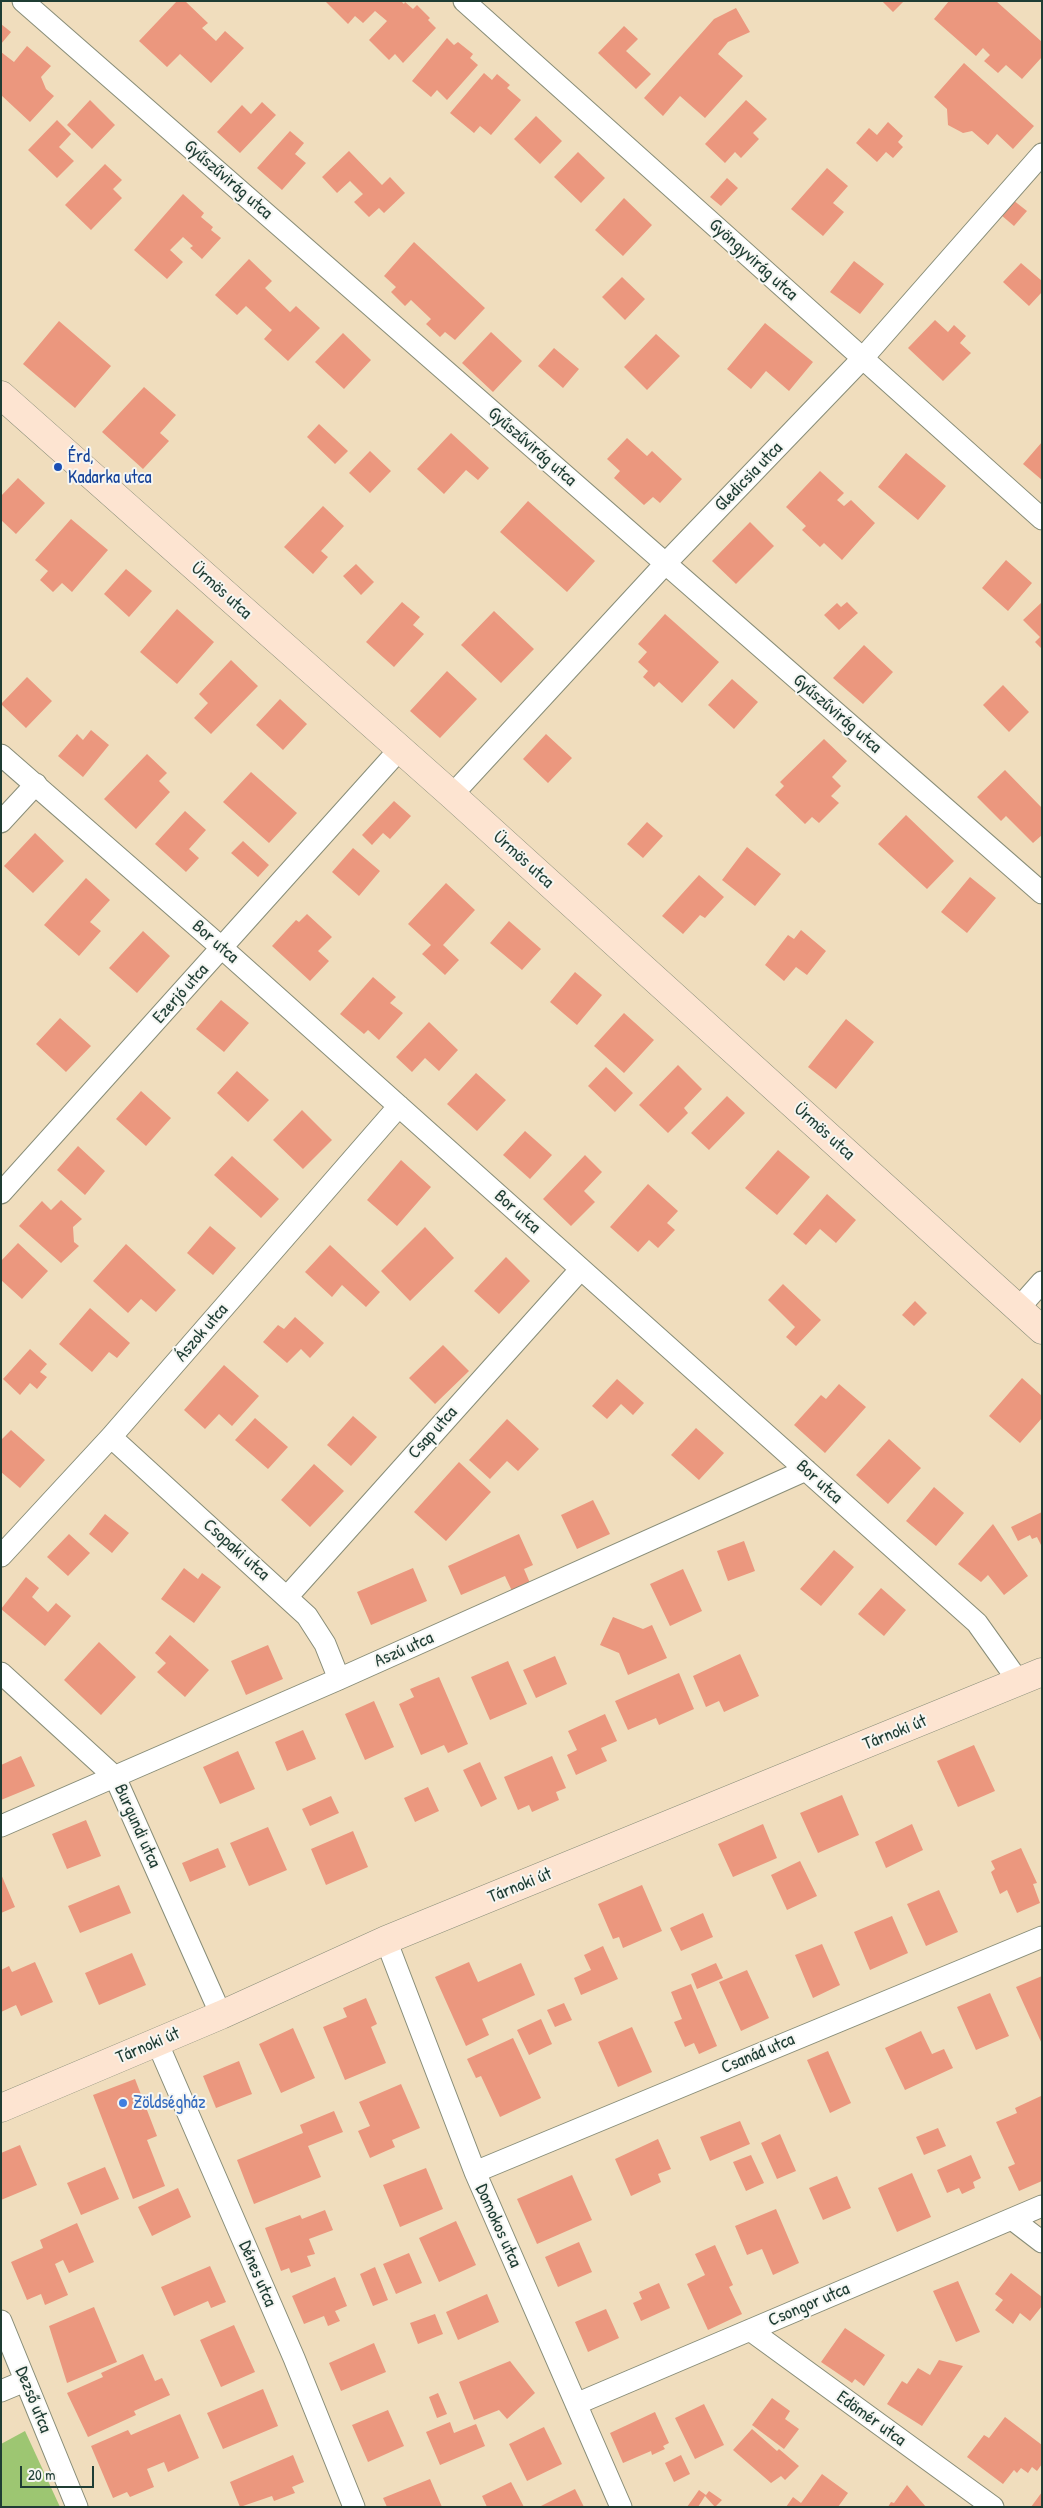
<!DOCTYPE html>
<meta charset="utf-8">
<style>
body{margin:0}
#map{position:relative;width:1043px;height:2508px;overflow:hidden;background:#f0ddbd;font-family:"Patrick Hand",sans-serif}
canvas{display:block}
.frame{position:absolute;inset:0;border:2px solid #1f3d34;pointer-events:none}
.scale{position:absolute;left:20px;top:2466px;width:74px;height:22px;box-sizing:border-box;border:2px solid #1f3d34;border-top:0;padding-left:6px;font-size:15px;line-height:18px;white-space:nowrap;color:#1f3d34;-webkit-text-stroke:4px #f6f6f2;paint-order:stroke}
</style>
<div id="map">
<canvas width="1043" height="2508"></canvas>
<div class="frame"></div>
<div class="scale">20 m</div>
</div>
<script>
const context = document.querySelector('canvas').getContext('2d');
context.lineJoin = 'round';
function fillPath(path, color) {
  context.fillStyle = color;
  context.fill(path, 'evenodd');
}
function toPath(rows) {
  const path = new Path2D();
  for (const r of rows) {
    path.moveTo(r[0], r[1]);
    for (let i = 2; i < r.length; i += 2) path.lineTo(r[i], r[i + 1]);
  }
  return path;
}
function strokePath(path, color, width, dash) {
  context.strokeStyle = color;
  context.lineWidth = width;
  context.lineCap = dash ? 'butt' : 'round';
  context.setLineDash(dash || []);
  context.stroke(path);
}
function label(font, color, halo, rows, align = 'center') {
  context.font = font + ' "Patrick Hand",sans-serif';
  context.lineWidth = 4;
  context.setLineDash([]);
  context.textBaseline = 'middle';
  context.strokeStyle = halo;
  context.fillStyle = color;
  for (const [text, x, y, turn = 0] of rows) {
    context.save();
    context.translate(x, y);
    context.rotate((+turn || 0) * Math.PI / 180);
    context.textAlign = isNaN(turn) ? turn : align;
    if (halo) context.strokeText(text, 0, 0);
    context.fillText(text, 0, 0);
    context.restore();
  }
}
fillPath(toPath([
 [25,2431,60,2507,1,2507,1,2444]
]), '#9dc672');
fillPath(toPath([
 [177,1,185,1,208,23,202,28,216,41,225,31,244,48,211,83,180,54,167,67,139,41],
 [325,1,401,1,404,4,405,2,413,9,417,5,430,18,428,20,436,28,403,63,395,54,389,60,369,40,387,21,375,11,363,23,355,16,348,24],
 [882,1,904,1,893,12],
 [949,1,996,1,1042,42,1042,57,1022,79,1006,65,998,73,984,61,990,55,983,48,976,56,934,19],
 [736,8,750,32,728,42,718,54,743,76,705,118,680,96,663,116,644,98,714,19],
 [1,24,11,32,1,44],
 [624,26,638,39,626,51,651,74,636,89,598,53],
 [447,38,454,45,458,42,473,54,470,58,478,65,447,100,437,90,431,97,412,81],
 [27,46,51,66,41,77,46,89,54,96,30,122,1,95,1,52,14,62],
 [964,63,1034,126,1013,149,997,134,988,145,972,131,963,133,948,125,947,109,934,97],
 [484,73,492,80,497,74,510,85,507,88,521,100,491,135,480,126,474,133,450,113],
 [90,100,115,125,92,149,67,125],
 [746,100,767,119,753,133,759,139,741,158,735,152,725,163,705,144],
 [262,102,276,115,240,153,217,132,242,105,251,114],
 [536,116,562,141,540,164,514,139],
 [57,120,71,134,59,147,74,161,57,178,28,150],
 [888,122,903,136,898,142,903,147,893,158,886,152,877,162,856,143,869,128,877,135],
 [290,131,304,143,295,154,306,163,282,190,257,168],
 [349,151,382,185,390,177,405,193,384,213,379,208,369,217,354,202,363,194,350,181,337,193,322,177],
 [578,152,605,178,581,203,554,177],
 [105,164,122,180,113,189,122,198,91,230,65,205],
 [827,168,848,186,833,203,844,212,823,236,791,209],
 [727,178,738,188,721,206,710,197],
 [183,194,204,213,201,217,213,227,211,230,221,238,202,259,190,248,193,246,183,237,170,250,183,262,167,279,134,250],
 [624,198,652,225,623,256,595,230],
 [1013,200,1027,211,1014,226,1001,215],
 [414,242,485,308,455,340,445,332,440,337,426,324,431,319,411,300,405,306,391,292,396,287,384,276],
 [249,259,272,281,265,288,290,312,296,306,320,328,288,361,264,339,272,330,246,306,237,315,215,295],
 [854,261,884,284,860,314,830,292],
 [1021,263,1042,281,1042,292,1029,306,1003,282],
 [622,277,645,299,625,320,602,297],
 [935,320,948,332,954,325,966,336,960,343,971,353,943,381,908,348],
 [59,321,111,366,75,408,23,364],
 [765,323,813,362,789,391,766,371,751,389,727,369],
 [491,332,522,361,493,392,462,363],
 [343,333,371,360,344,389,315,362],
 [656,334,680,356,647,390,624,367],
 [554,348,579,369,563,388,538,366],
 [144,387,176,415,160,433,169,441,143,469,102,432],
 [319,424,348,451,335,464,307,437],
 [451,433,489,468,478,480,466,470,444,494,417,469],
 [627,438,647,456,652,451,682,479,660,503,653,497,644,505,614,478,620,471,607,459],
 [1042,442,1042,480,1023,464],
 [370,451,391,471,370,493,349,473],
 [906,453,946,486,918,520,878,487],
 [820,471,844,493,837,500,844,506,851,500,875,523,842,560,824,543,820,547,802,530,806,526,786,507],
 [18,478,45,503,16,534,1,520,1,496],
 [528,501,595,561,567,592,500,532],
 [323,506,344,526,321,551,328,557,313,574,284,547],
 [71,519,108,550,72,592,62,583,53,592,40,580,48,571,35,560],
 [750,522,774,546,736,584,712,561],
 [1006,560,1032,583,1008,611,982,588],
 [356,564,374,582,361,595,343,576],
 [126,569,152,591,129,617,104,594],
 [402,602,420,617,413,625,424,634,394,667,366,642],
 [847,602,858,613,839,630,824,615,837,603,841,607],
 [1042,602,1042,649,1035,642,1040,637,1023,620],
 [177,609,214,642,177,684,140,652],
 [494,611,534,649,501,683,461,645],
 [665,614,719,662,682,703,659,682,654,687,643,677,648,671,638,662,647,652,638,644],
 [864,645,893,672,863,704,833,678],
 [231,660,258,686,211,734,194,718,208,703,199,694],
 [447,671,477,699,440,738,410,711],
 [27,677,52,701,26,728,1,704],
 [732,679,758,702,734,729,708,705],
 [1003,685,1029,712,1009,732,983,705],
 [280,699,307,724,283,750,256,725],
 [91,730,109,745,83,777,58,756,77,734,83,740],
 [546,734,572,758,548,783,523,759],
 [824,739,847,761,832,777,841,786,831,796,839,803,819,823,812,817,805,824,775,795,784,786,780,782],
 [147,754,167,773,159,781,170,792,136,829,104,799],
 [1005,770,1042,808,1042,835,1033,843,1006,816,1001,821,977,797],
 [251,772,297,813,269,843,223,802],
 [394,801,411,816,390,839,383,833,372,845,362,835],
 [185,811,206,830,189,849,199,858,186,872,155,844],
 [906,815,954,861,927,889,878,844],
 [647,822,663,836,643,858,627,844],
 [35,833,64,861,33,893,4,866],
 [243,841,269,865,258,877,231,853],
 [747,847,781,874,755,906,722,880],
 [353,848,380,871,359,896,332,872],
 [699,875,724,897,705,918,700,915,683,934,662,916],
 [970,877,996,898,967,933,941,912],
 [86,878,110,900,90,922,101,931,79,956,44,925],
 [446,883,475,910,443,945,459,960,445,975,422,954,431,945,408,924],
 [307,914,332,937,318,951,329,961,310,981,272,946,296,920,299,922],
 [509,921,541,949,522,970,490,943],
 [801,930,826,951,807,975,796,967,784,981,765,965,788,935,794,939],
 [143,931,170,956,137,993,109,968],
 [575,972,602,995,577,1025,550,1002],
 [373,977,396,997,390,1003,403,1013,379,1040,368,1030,364,1034,340,1014],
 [221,1000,249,1023,224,1052,196,1029],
 [624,1013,654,1040,624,1073,594,1046],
 [60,1018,91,1046,66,1072,36,1044],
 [846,1019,874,1042,836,1089,808,1067],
 [429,1022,458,1050,439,1071,425,1058,412,1072,396,1057],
 [678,1065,702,1089,684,1108,688,1113,668,1133,639,1105],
 [606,1067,633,1093,615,1112,588,1086],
 [237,1071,269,1100,248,1122,217,1093],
 [476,1073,506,1100,477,1131,447,1104],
 [141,1091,171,1118,146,1146,116,1119],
 [727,1096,745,1113,709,1150,691,1133],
 [302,1110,332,1140,303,1169,273,1140],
 [525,1131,552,1155,530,1179,503,1155],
 [78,1146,105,1171,85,1195,57,1170],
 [778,1150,810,1177,777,1215,745,1188],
 [585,1155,602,1172,584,1191,595,1202,571,1226,543,1199],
 [232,1156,279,1199,261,1218,214,1175],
 [401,1160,431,1187,397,1226,367,1200],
 [648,1184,678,1211,667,1223,675,1230,658,1248,649,1240,638,1252,610,1227],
 [827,1194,856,1220,836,1243,820,1229,806,1245,793,1234],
 [61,1200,82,1219,73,1227,74,1242,79,1246,61,1263,19,1226,42,1201,51,1210],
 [210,1226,236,1248,213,1275,187,1253],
 [425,1227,454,1258,410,1301,381,1271],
 [18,1243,48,1271,22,1299,1,1280,1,1261],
 [126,1244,176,1290,156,1312,141,1299,128,1313,93,1281],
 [330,1245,380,1292,366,1307,342,1285,332,1297,305,1272],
 [506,1257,530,1281,499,1314,474,1291],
 [783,1284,821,1320,796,1346,786,1337,795,1327,768,1300],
 [915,1301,927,1313,914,1326,902,1315],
 [90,1308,130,1343,117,1358,109,1352,92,1372,59,1344],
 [295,1317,324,1343,310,1358,301,1349,287,1363,263,1342,278,1325,284,1329],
 [443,1345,469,1371,435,1404,409,1378],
 [30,1349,47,1364,40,1372,47,1377,37,1389,30,1383,20,1395,3,1379],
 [224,1365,259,1396,232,1426,219,1414,205,1429,184,1410],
 [1022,1378,1042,1396,1042,1418,1020,1443,989,1416],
 [617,1379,644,1403,633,1415,621,1404,607,1419,592,1406],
 [839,1384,866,1407,825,1453,794,1425,821,1395,826,1399],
 [353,1416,377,1437,351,1466,327,1445],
 [255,1418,288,1447,268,1469,235,1440],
 [507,1419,539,1449,518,1471,507,1461,490,1479,469,1460],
 [696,1428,724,1453,699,1480,671,1455],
 [11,1430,45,1460,20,1488,1,1472,1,1440],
 [889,1439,921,1468,888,1504,856,1475],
 [459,1462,491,1492,446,1541,414,1512],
 [314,1464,344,1491,310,1527,281,1500],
 [934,1487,964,1513,936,1546,906,1521],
 [593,1500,610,1534,577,1549,561,1515],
 [1042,1512,1042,1547,1037,1537,1032,1539,1030,1535,1018,1541,1011,1527],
 [105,1514,129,1533,112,1553,89,1534],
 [993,1524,1028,1576,1004,1595,988,1575,981,1582,958,1564],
 [69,1534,90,1553,68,1576,47,1557],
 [519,1534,533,1565,524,1569,530,1583,512,1591,505,1576,461,1595,448,1566],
 [744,1541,755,1571,728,1581,717,1551],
 [834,1550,854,1567,821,1606,800,1589],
 [184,1568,198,1579,202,1573,221,1587,194,1623,161,1599],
 [413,1568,427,1601,371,1625,357,1592],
 [683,1569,702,1611,670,1626,650,1584],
 [26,1577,39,1588,32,1597,48,1612,56,1603,71,1616,45,1646,1,1609],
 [881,1588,906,1610,884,1636,858,1614],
 [613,1617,643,1629,652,1625,667,1658,628,1675,619,1653,600,1645],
 [170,1635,209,1670,185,1697,157,1672,166,1663,155,1653],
 [99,1642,136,1677,101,1715,64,1680],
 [268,1645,283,1679,246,1695,231,1661],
 [740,1654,759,1696,724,1712,719,1701,706,1707,693,1676],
 [555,1656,567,1684,536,1698,523,1670],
 [508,1661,527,1704,490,1720,471,1677],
 [679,1673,694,1709,659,1725,656,1718,628,1730,615,1701],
 [439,1677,468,1744,448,1753,444,1745,421,1755,399,1704,414,1697,410,1689],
 [374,1701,394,1747,365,1760,345,1714],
 [605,1714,617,1741,601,1748,607,1761,576,1775,567,1755,577,1750,568,1731],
 [303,1730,316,1759,287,1771,275,1742],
 [974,1745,995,1791,958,1807,937,1761],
 [238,1751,255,1789,220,1804,203,1767],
 [21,1756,35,1786,1,1800,1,1765],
 [552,1756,566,1788,556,1792,559,1800,532,1812,529,1805,518,1810,504,1777],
 [480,1762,497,1799,481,1807,463,1770],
 [428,1787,439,1811,415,1822,404,1798],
 [842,1795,859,1835,818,1853,800,1813],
 [331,1796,339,1813,310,1826,302,1809],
 [86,1820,101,1856,67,1869,52,1834],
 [763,1824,777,1858,733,1877,718,1844],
 [912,1824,923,1850,886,1868,875,1842],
 [268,1827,287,1870,249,1886,230,1843],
 [353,1831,368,1867,326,1885,311,1849],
 [218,1848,226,1867,190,1882,182,1863],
 [1021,1848,1037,1883,1033,1884,1040,1903,1017,1913,1007,1890,1000,1894,991,1872,995,1869,991,1861],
 [800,1861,817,1896,787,1910,771,1875],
 [1,1874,15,1907,1,1913],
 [119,1885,131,1913,80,1933,68,1906],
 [642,1885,662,1931,623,1948,619,1937,613,1939,598,1904],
 [939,1890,958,1932,926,1946,907,1904],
 [703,1913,713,1937,681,1951,670,1928],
 [892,1916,908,1953,870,1970,854,1932],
 [822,1944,840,1985,813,1998,795,1955],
 [603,1946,618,1979,581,1995,574,1978,591,1970,584,1955],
 [132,1953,146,1985,99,2005,85,1973],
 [35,1962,53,2002,21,2016,16,2005,1,2012,1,1970,9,1966,12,1972],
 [469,1962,478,1982,521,1963,535,1995,482,2019,489,2035,466,2046,435,1977],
 [716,1963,723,1978,697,1989,691,1974],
 [747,1970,769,2018,741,2031,719,1982],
 [1042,1976,1042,2044,1016,1987],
 [691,1984,717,2046,699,2054,694,2043,685,2047,674,2022,682,2019,671,1992],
 [990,1993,1009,2036,976,2050,957,2007],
 [366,1998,377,2024,371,2027,386,2063,345,2080,323,2027,347,2017,343,2008],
 [564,2003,572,2020,555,2027,547,2010],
 [541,2019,552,2044,529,2055,517,2030],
 [632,2027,652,2072,618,2087,598,2042],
 [293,2028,315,2078,281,2093,259,2044],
 [921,2031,932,2054,944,2049,953,2068,905,2090,885,2048],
 [513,2038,541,2098,500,2117,481,2076,476,2078,467,2059],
 [828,2051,851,2103,830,2113,807,2060],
 [239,2061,252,2094,216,2108,203,2076],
 [135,2079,157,2136,147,2140,165,2186,133,2199,93,2095],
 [401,2084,420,2128,392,2140,395,2147,370,2158,358,2131,370,2126,359,2102],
 [1041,2096,1042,2181,1019,2191,1008,2167,1015,2164,996,2122,1017,2113,1015,2108],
 [334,2111,343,2132,308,2146,321,2177,254,2204,237,2160,303,2133,300,2125],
 [740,2121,750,2144,710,2161,700,2137],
 [938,2128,946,2146,924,2155,916,2137],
 [780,2134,796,2171,777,2179,761,2143],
 [658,2139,671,2169,658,2174,661,2182,631,2196,615,2159],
 [20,2145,37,2185,1,2200,1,2153],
 [751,2155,764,2183,746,2191,733,2162],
 [971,2155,981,2178,973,2182,975,2188,962,2194,959,2188,947,2193,937,2170],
 [105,2167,119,2199,81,2215,67,2183],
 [426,2168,443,2209,400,2227,383,2185],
 [912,2173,931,2217,897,2232,878,2188],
 [572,2175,592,2220,537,2244,517,2199],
 [837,2176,851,2208,823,2220,809,2188],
 [178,2188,191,2217,152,2236,138,2207],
 [776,2209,799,2263,773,2275,762,2249,747,2255,735,2226],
 [325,2210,333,2230,309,2239,315,2254,307,2256,311,2266,291,2273,289,2268,281,2271,265,2228,300,2215,302,2219],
 [456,2221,476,2265,439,2282,419,2238],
 [77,2223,94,2262,69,2273,63,2260,55,2264,68,2295,45,2305,41,2294,27,2300,11,2262,43,2248,40,2240],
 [579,2242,592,2272,558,2287,545,2257],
 [715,2245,733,2285,729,2287,742,2314,708,2330,687,2284,705,2275,695,2254],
 [409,2253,422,2283,396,2294,383,2264],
 [210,2266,226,2302,211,2308,208,2301,174,2316,161,2287],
 [375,2267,388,2300,373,2306,360,2274],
 [1011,2273,1042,2297,1042,2306,1030,2321,1020,2313,1013,2324,995,2310,1003,2300,995,2294],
 [335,2277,347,2306,335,2311,340,2321,328,2326,324,2316,304,2324,292,2296],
 [958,2281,980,2332,956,2342,933,2291],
 [659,2283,670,2308,641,2321,633,2303,642,2299,639,2292],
 [487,2294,499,2322,458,2340,446,2312],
 [94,2307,117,2362,67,2383,49,2326],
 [606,2309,619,2338,588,2352,575,2322],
 [435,2314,443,2334,418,2344,410,2323],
 [234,2325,255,2372,221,2387,200,2340],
 [845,2328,885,2355,864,2386,855,2379,852,2383,821,2362],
 [374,2343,386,2372,341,2391,329,2363],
 [143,2354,155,2381,162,2378,170,2395,134,2411,136,2415,88,2437,67,2393,103,2377,101,2373],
 [939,2360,963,2366,922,2426,887,2404,902,2381,907,2384,918,2368,930,2375],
 [510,2361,535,2393,507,2419,499,2410,474,2420,459,2382],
 [263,2389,278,2426,223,2449,207,2413],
 [438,2393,447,2414,437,2418,429,2397],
 [772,2398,790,2411,785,2419,799,2429,784,2449,752,2425],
 [704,2404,724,2445,695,2459,675,2418],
 [388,2410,404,2446,368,2462,352,2425],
 [655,2412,669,2443,663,2446,665,2449,652,2455,651,2451,623,2463,610,2433],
 [180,2414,199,2458,168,2472,164,2462,147,2469,154,2487,130,2497,127,2492,113,2498,91,2446,128,2430,131,2435],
 [1005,2417,1042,2445,1042,2464,1037,2471,1032,2467,1028,2473,1021,2468,1017,2473,1014,2470,1003,2484,967,2457,984,2435,989,2438],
 [450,2422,454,2433,476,2424,485,2446,440,2465,426,2432],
 [544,2427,562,2464,527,2481,509,2444],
 [752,2429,777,2451,779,2449,799,2466,785,2480,781,2476,771,2483,733,2450],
 [293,2455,304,2482,292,2487,295,2493,274,2501,272,2496,240,2507,230,2482],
 [681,2455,690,2474,674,2482,665,2463],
 [822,2474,848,2493,838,2507,786,2507,793,2497,801,2503],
 [430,2479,442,2507,387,2507,383,2498],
 [511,2482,524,2507,487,2507,482,2496],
 [907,2485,926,2507,888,2507,891,2502,894,2503],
 [575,2489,584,2507,539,2507],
 [699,2490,706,2495,709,2491,722,2500,715,2507,705,2496,698,2507,687,2507],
 [1042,2492,1042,2507,1031,2507]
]), '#eb977e');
const street = toPath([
 [23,1,1042,893],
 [464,1,1042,519],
 [1,755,222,948,977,1623,1019,1682],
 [452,795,665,564,862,359,1042,154],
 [1,822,36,784],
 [1,1193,399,750],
 [1018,1309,1042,1282],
 [111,1437,307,1616,325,1644,339,1679],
 [1,1556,111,1437,399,1106],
 [287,1597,580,1270],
 [1,1673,115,1777,221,2015],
 [1,1826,339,1679,806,1470],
 [386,1940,475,2172,621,2507],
 [157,2042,294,2358,354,2507],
 [475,2172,1042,1937],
 [1012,2219,1042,2242],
 [1,2321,77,2507],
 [750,2330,993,2507],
 [1,2391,25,2381],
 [576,2404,1042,2206]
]);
const secondary = toPath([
 [1,395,452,795,1042,1330],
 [1,2108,221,2015,386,1940,1042,1672]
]);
strokePath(street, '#888d78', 23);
strokePath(secondary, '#888d78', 29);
strokePath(street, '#fff', 21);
strokePath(secondary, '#fde4d1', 28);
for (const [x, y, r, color] of [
 [58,467,5,"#1a4fb4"],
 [123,2103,5,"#3f7fe0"]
]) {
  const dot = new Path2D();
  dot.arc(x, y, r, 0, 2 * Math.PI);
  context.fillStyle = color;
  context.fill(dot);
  strokePath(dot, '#f6f6f2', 2);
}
label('18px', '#1f3d34', '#f6f6f2', [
 ["Gyűszűvirág utca",228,180,41],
 ["Gyöngyvirág utca",753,260,42],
 ["Gyűszűvirág utca",532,447,41],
 ["Gledicsia utca",749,477,-46],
 ["Ürmös utca",221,591,42],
 ["Gyűszűvirág utca",837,714,41],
 ["Ürmös utca",523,860,42],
 ["Bor utca",215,942,41],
 ["Ezerjó utca",181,994,-48],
 ["Ürmös utca",824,1132,42],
 ["Bor utca",517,1212,42],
 ["Ászok utca",202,1333,-49],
 ["Csap utca",433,1433,-48],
 ["Bor utca",819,1482,42],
 ["Csopaki utca",236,1550,42],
 ["Aszú utca",404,1650,-24],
 ["Tárnoki út",895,1733,-22],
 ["Burgundi utca",137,1826,66],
 ["Tárnoki út",520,1886,-22],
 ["Tárnoki út",148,2046,-23],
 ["Csanád utca",758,2054,-23],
 ["Domokos utca",498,2226,66],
 ["Dénes utca",257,2274,67],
 ["Csongor utca",809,2305,-23],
 ["Dezső utca",33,2400,68],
 ["Edömér utca",871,2419,36]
]);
label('18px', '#164399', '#f6f6f2', [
 ["Érd,",68,457],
 ["Kadarka utca",68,478]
], 'left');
label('18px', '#366cbe', '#f6f6f2', [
 ["Zöldségház",133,2103]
], 'left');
</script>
